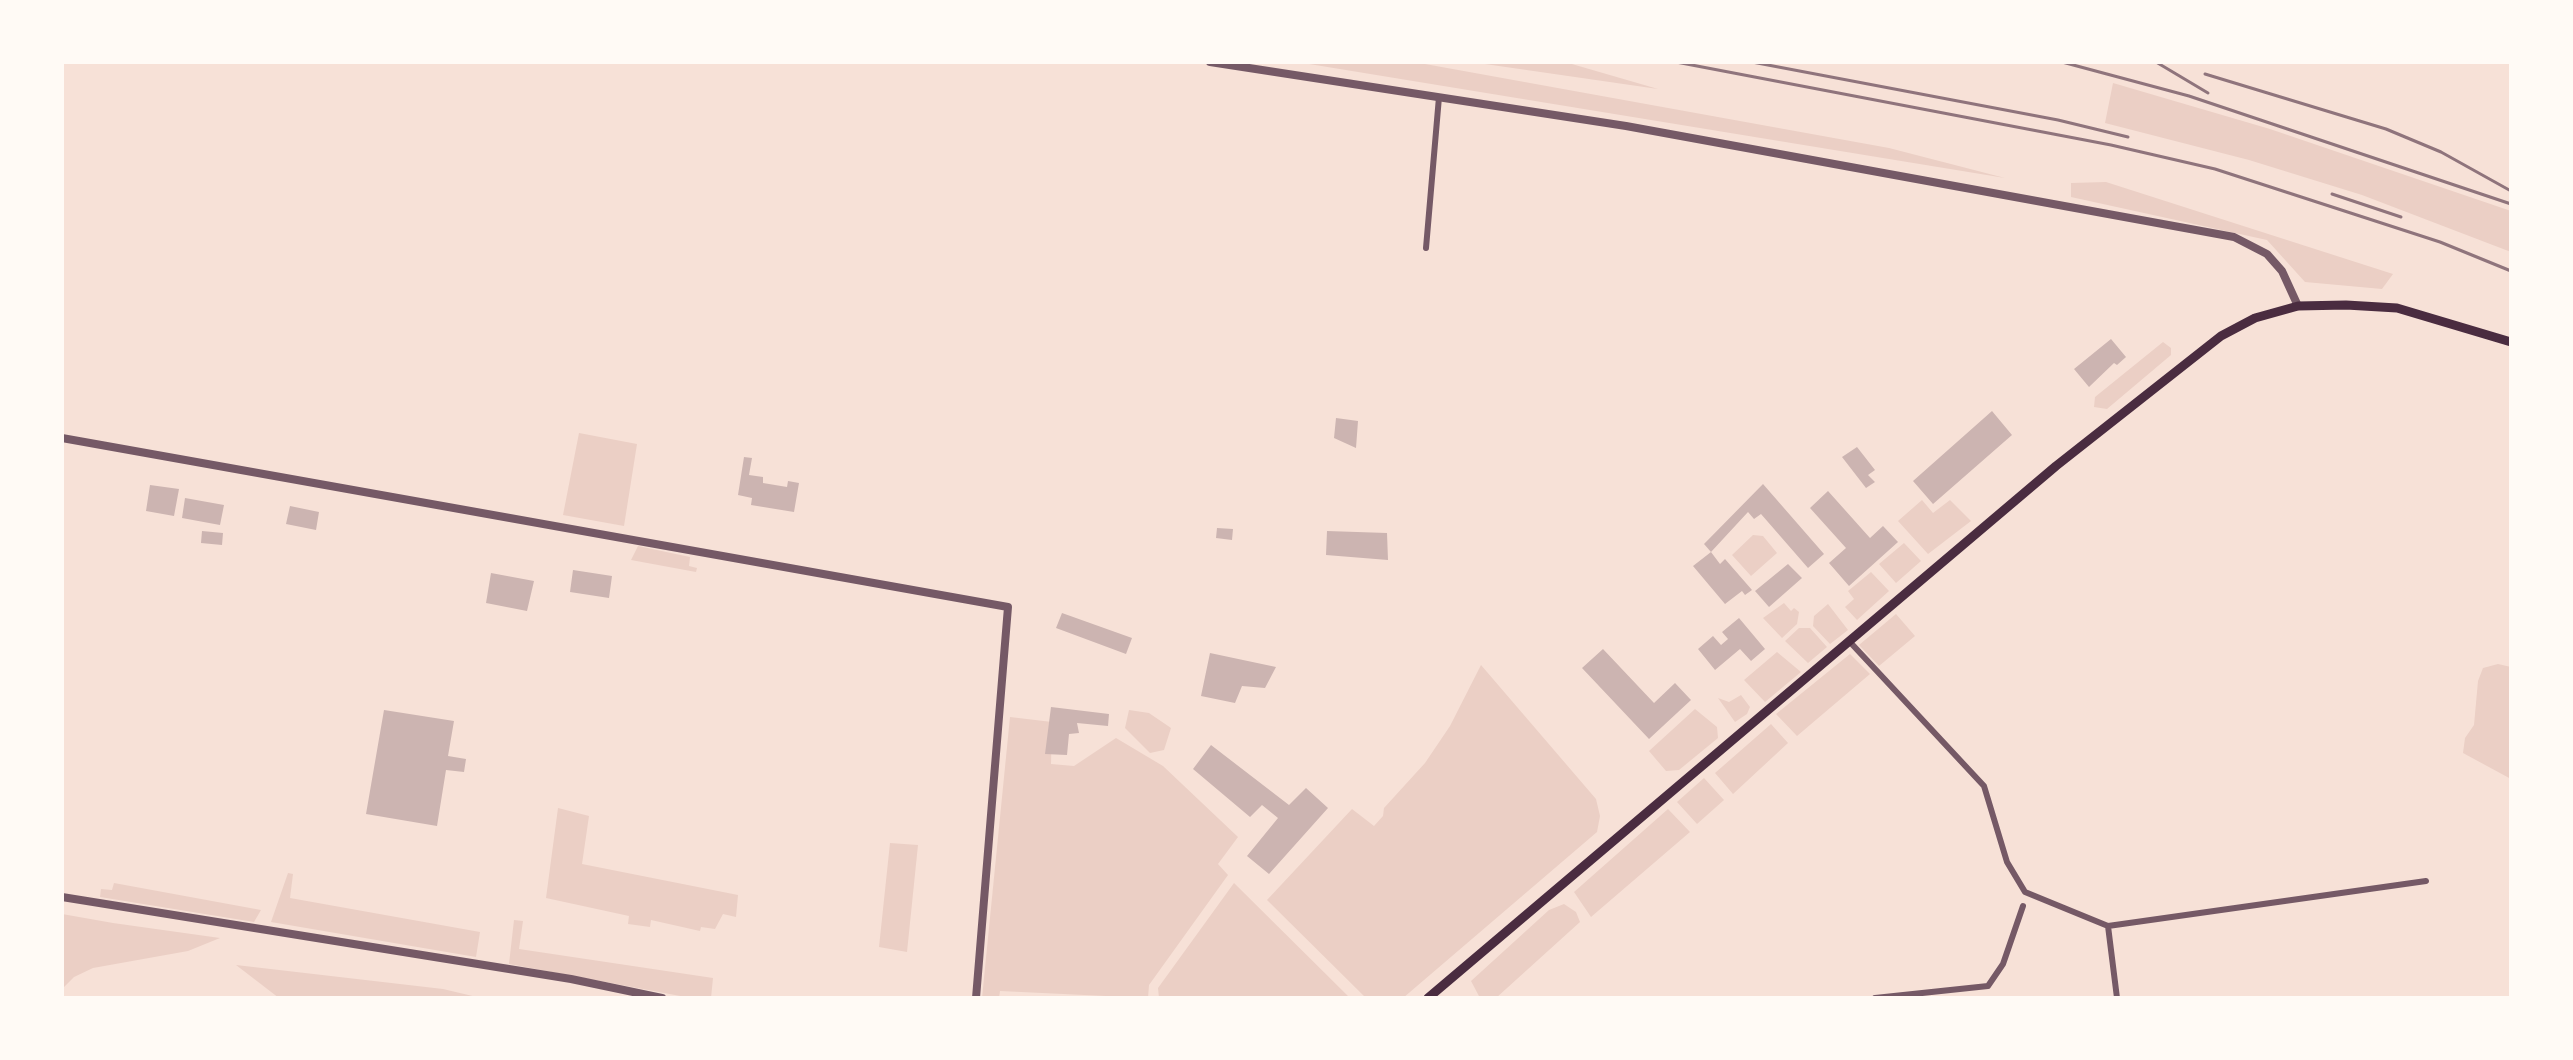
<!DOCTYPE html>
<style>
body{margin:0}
#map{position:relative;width:2573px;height:1060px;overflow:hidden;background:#f7e1d7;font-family:"DM Sans",sans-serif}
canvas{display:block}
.frame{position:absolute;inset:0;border:64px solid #fffaf5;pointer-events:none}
</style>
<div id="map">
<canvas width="2573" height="1060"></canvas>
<div class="frame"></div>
</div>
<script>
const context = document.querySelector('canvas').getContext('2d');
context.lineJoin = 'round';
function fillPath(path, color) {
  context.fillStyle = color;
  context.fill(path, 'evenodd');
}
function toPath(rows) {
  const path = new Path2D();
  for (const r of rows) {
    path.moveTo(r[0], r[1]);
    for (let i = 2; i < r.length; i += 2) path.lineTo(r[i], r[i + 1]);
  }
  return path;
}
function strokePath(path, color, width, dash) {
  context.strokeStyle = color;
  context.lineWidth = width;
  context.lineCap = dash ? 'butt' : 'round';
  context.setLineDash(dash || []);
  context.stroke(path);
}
fillPath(toPath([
 [1297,62,1414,62,1889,148,2005,178],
 [1463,62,1565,62,1658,89,1485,64],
 [2113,83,2270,129,2511,211,2511,252,2362,195,2249,160,2105,123],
 [2106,182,2393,274,2382,289,2305,282,2267,240,2071,197,2071,183],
 [2163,342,2171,348,2171,355,2107,409,2094,407,2095,397],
 [579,433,637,444,624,526,563,515],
 [1922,500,1933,513,1950,500,1971,521,1928,554,1898,521],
 [1753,535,1763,536,1777,553,1751,576,1732,555],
 [1904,543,1921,561,1896,583,1879,564],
 [638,546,690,557,689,566,697,568,696,572,631,560],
 [1871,572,1889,591,1857,620,1845,607,1854,599,1848,591],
 [1784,603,1791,611,1794,608,1799,612,1797,624,1782,638,1763,618],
 [1828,604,1848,630,1830,644,1813,626,1814,616],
 [1896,614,1915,636,1879,666,1859,645],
 [1799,628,1810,628,1827,647,1808,663,1785,641],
 [1777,652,1801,672,1765,702,1744,680],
 [1850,654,1870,674,1797,736,1776,714],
 [2498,664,2511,667,2511,779,2463,753,2465,738,2474,725,2478,681,2483,668],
 [1481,665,1596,799,1600,816,1597,832,1403,998,1366,998,1267,900,1352,809,1374,826,1383,816,1384,808,1425,763,1450,726],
 [1741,695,1750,707,1747,714,1735,722,1718,698,1729,702],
 [1695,709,1717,727,1718,738,1679,770,1666,771,1649,751],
 [1129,710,1149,713,1171,728,1164,750,1150,753,1125,728],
 [1010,717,1052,722,1051,764,1074,766,1116,738,1163,766,1238,837,1218,864,1228,875,1149,985,1148,998,1000,991,999,998,982,998],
 [1771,724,1788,743,1733,794,1715,773],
 [1704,778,1724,800,1697,824,1677,802],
 [558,808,589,816,582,864,738,895,736,917,723,914,715,929,701,927,700,931,651,920,650,927,628,924,629,916,546,898],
 [1668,809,1690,832,1591,917,1574,892],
 [890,843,918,845,907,952,879,947],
 [288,873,293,874,290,898,480,932,476,957,271,922],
 [114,883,261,910,254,922,100,897,101,889,112,890],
 [1234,883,1350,998,1159,998,1158,988],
 [1564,904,1576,912,1580,922,1496,998,1480,998,1471,981,1549,910],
 [62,914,113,923,220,938,188,951,93,968,74,977,62,989],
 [514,920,523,921,519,949,713,978,711,998,691,998,509,964],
 [236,965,443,989,481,998,279,998]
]), '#ebcfc5');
fillPath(toPath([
 [2111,339,2126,357,2117,365,2114,363,2089,387,2074,369],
 [1992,411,2012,435,1933,504,1913,481],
 [1336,418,1358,421,1356,448,1334,438],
 [1857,447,1875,470,1868,475,1875,482,1866,488,1842,457],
 [744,457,752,458,749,475,763,477,763,483,787,487,788,481,799,483,794,512,751,505,752,498,738,495],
 [1763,484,1824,554,1808,568,1761,514,1754,519,1748,512,1711,552,1704,544],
 [150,485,179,489,174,516,146,511],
 [1828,491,1870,538,1883,526,1898,542,1849,586,1829,563,1846,548,1810,508],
 [185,498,224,505,220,525,182,518],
 [290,506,319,512,316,530,286,524],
 [1217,528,1233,529,1232,540,1216,538],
 [202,531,223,533,222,545,201,543],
 [1327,531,1387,533,1388,560,1326,555],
 [1711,552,1720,564,1725,559,1752,590,1745,595,1742,591,1725,604,1693,566],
 [1788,564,1802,578,1769,607,1755,591],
 [573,570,612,576,609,598,570,592],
 [491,573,534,581,527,611,486,603],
 [1062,613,1132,638,1126,654,1056,628],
 [1739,618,1765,649,1751,661,1740,649,1715,670,1698,649,1713,636,1721,645,1728,639,1722,632],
 [1603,649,1654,703,1675,683,1691,700,1649,739,1582,668],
 [1210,653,1276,667,1265,688,1242,686,1235,703,1201,696],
 [1051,707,1109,714,1108,726,1077,723,1079,733,1069,734,1067,755,1045,754],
 [384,710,454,721,448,756,466,759,464,772,446,770,437,826,366,814],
 [1211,745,1289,805,1306,788,1328,808,1269,874,1247,856,1278,818,1262,805,1250,817,1193,769]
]), '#ccb4b1');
strokePath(toPath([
 [1426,248,1439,97],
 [1849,641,1984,786,2007,862,2025,892,2108,926],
 [1875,998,1988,986,2003,964,2023,906],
 [2117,998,2108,926,2426,881]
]), '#755966', 6);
strokePath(toPath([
 [1210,62,1626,126,2234,237,2267,254,2282,271,2298,306],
 [62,438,1008,607,976,998],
 [62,897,571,979,662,998]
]), '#755966', 8);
strokePath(toPath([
 [1428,998,2056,466,2221,336,2255,318,2298,306,2346,305,2397,308,2511,342]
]), '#4a2c40', 9);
strokePath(toPath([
 [1676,62,2111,145,2215,169,2440,242,2511,271],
 [1752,62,2058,120,2128,137],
 [2062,62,2189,96,2511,204],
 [2156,62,2208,93],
 [2205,74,2386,129,2441,152,2511,191],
 [2332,194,2401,217]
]), '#8f747c', 3);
</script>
